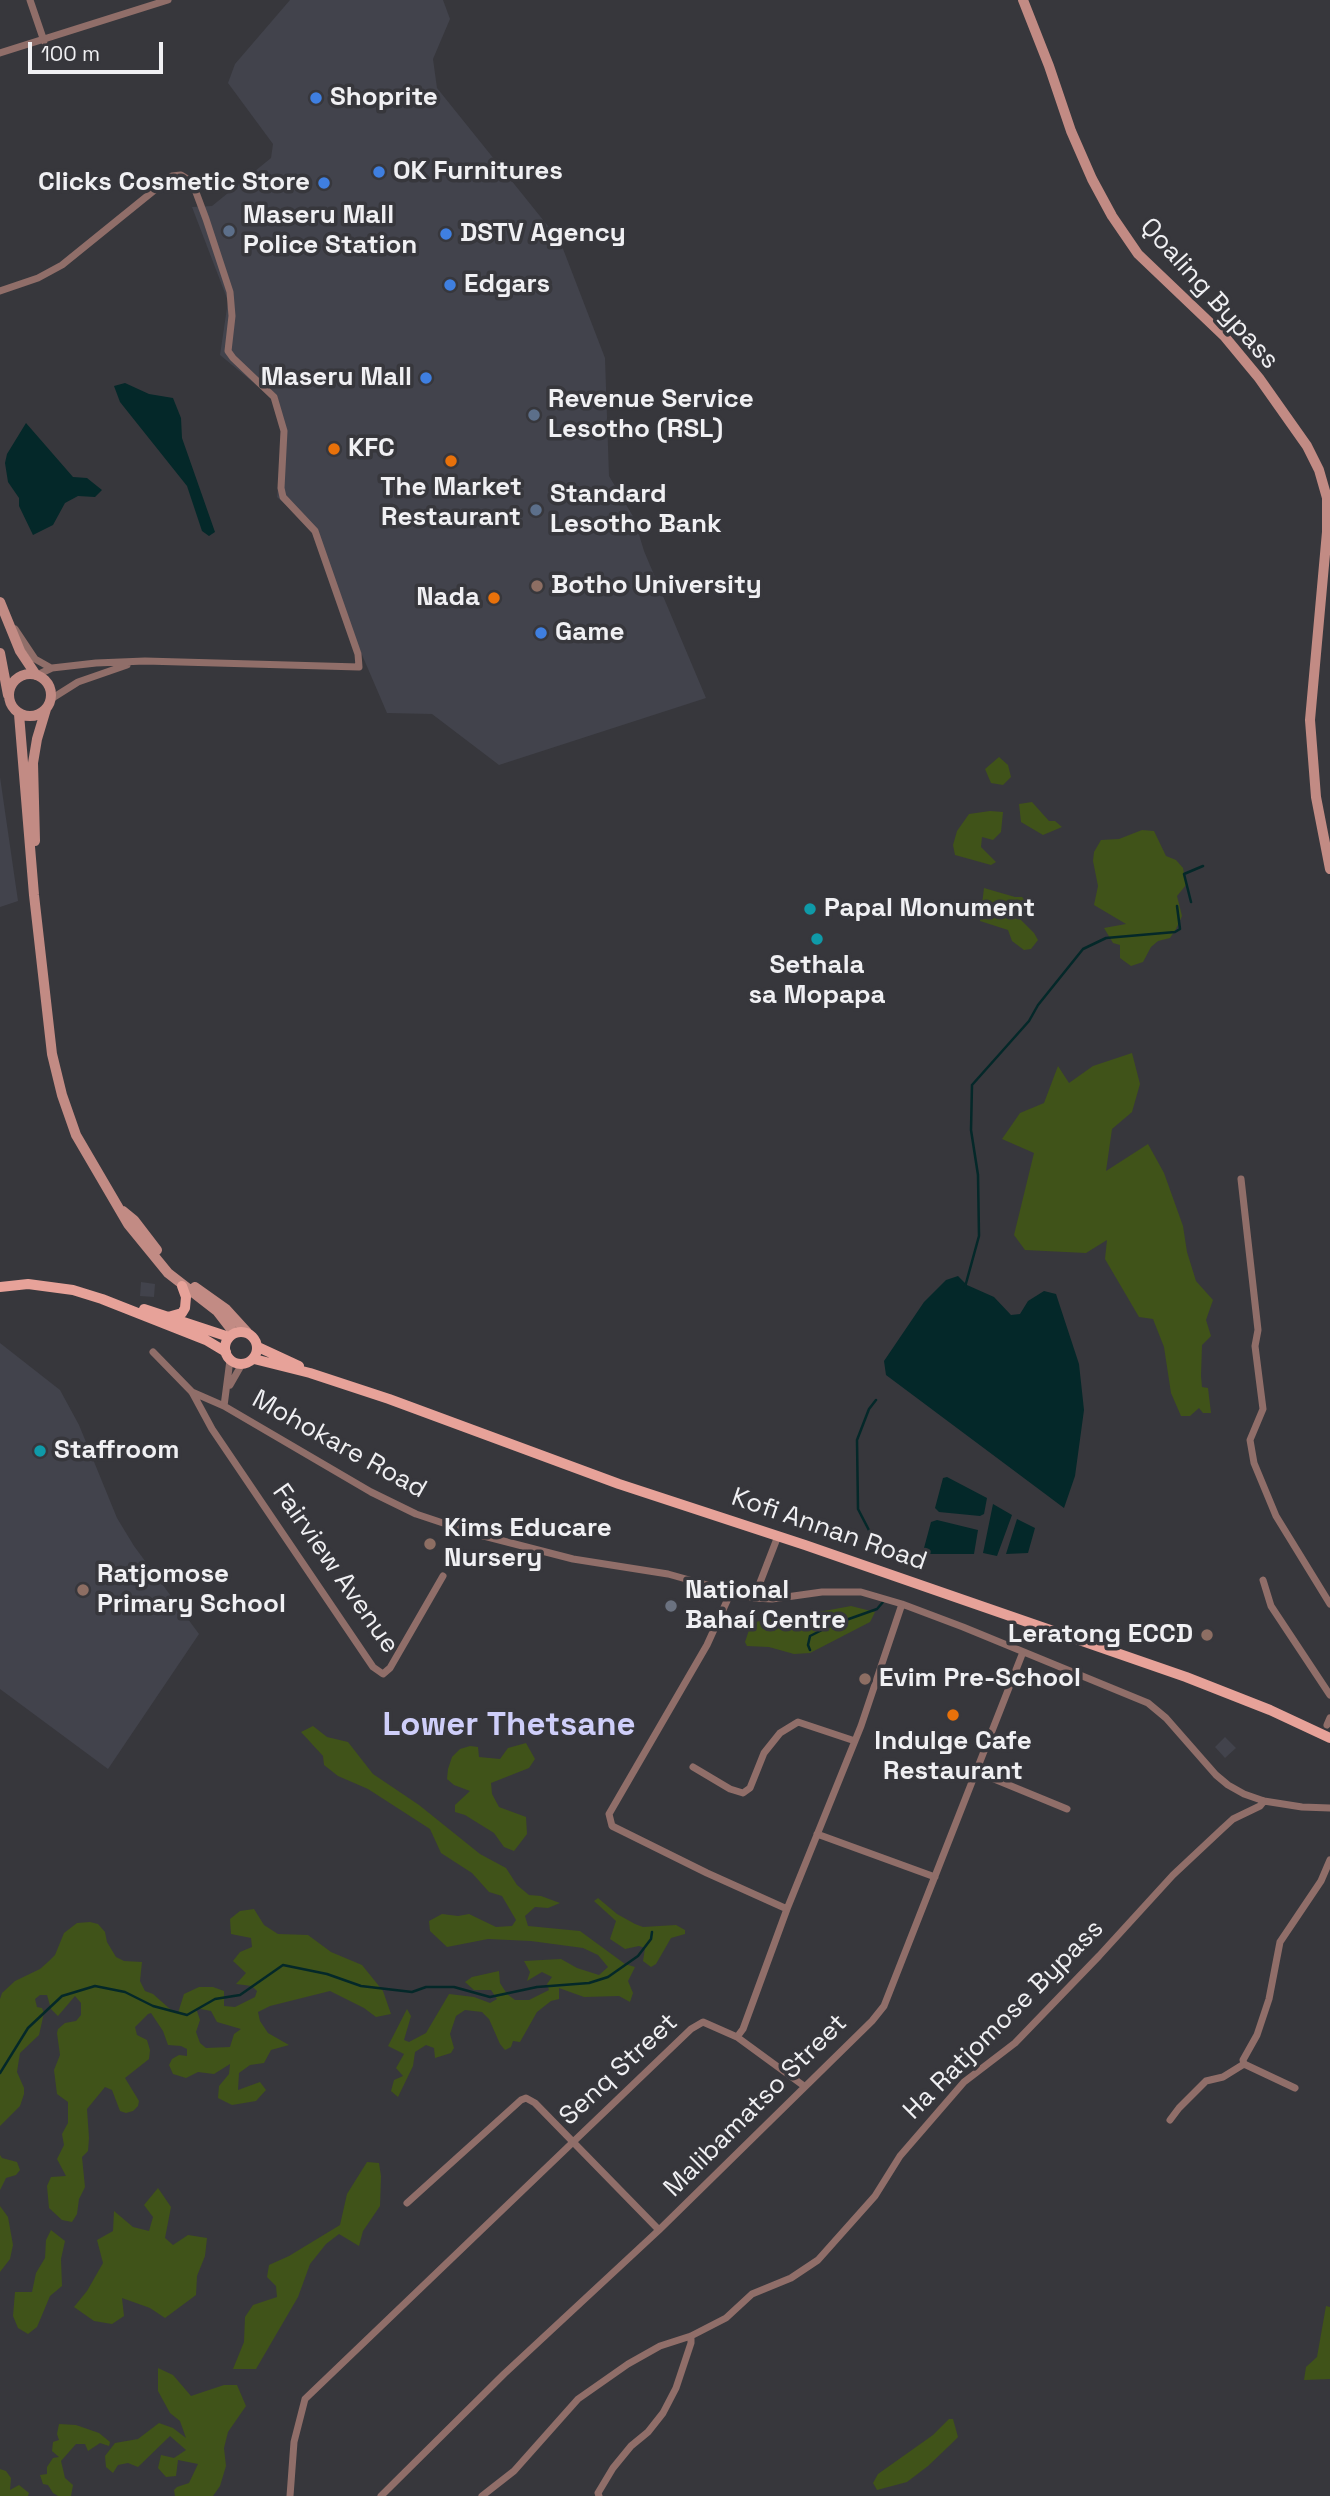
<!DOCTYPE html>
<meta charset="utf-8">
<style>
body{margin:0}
#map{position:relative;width:1330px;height:2496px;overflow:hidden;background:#37373c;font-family:"Space Grotesk",sans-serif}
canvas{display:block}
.scale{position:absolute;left:28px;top:42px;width:135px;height:32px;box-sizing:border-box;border:4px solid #f0f0f3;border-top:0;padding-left:9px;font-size:21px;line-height:24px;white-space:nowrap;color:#f0f0f3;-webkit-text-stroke:5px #37373c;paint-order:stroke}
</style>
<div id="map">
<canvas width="1330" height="2496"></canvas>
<div class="scale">100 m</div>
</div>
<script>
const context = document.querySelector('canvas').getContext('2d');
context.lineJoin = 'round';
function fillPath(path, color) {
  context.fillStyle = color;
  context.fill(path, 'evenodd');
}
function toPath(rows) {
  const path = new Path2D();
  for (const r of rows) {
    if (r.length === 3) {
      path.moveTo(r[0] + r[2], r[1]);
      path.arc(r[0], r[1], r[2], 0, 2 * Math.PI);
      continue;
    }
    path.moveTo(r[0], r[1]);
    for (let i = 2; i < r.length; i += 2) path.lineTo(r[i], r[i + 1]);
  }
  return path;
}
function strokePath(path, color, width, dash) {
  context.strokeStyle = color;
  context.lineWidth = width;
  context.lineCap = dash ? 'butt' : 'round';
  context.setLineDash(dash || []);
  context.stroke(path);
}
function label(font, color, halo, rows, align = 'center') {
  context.font = font + ' "Space Grotesk",sans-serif';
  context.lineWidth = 7;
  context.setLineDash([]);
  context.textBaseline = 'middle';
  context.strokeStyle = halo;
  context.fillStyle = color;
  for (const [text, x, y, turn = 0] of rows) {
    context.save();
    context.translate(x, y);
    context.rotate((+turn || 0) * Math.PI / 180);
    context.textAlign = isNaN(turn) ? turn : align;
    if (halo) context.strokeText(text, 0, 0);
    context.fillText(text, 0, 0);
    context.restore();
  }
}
fillPath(toPath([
 [290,0,443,0,450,19,433,59,437,88,560,241,605,358,609,476,634,518,644,551,706,698,499,765,432,714,387,713,329,578,313,530,277,497,283,431,272,398,220,355,228,301,192,207,212,206,271,158,273,144,228,83,235,64],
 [0,777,18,901,0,907],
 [141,1282,155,1284,154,1297,140,1296],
 [0,1343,60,1390,79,1425,117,1518,134,1546,199,1634,108,1769,0,1689],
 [1225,1737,1236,1748,1225,1758,1215,1747]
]), '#42434c');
fillPath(toPath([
 [999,757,1008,765,1011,777,1003,785,991,783,985,769],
 [1032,802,1049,821,1055,821,1062,827,1043,835,1021,822,1019,804],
 [990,811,1003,812,1001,832,993,840,982,837,981,847,996,862,991,865,955,855,953,845,957,831,969,814],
 [1142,830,1154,831,1166,856,1176,860,1183,868,1186,885,1177,896,1182,916,1176,929,1170,938,1158,941,1151,947,1143,962,1131,966,1120,958,1120,945,1113,943,1104,928,1126,924,1094,905,1098,886,1093,861,1094,852,1101,840,1119,839],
 [984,888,1015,897,1022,897,1029,905,1019,918,1034,933,1038,940,1031,949,1024,950,1012,941,1008,930,980,921],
 [1132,1053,1140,1084,1132,1112,1112,1129,1106,1171,1148,1144,1164,1173,1183,1226,1187,1252,1196,1281,1213,1300,1206,1320,1211,1336,1202,1345,1201,1376,1202,1387,1208,1388,1211,1413,1203,1413,1199,1408,1190,1416,1181,1416,1171,1393,1164,1347,1153,1319,1139,1317,1105,1259,1107,1240,1086,1253,1025,1250,1014,1235,1034,1153,1002,1139,1020,1113,1044,1103,1058,1066,1069,1083,1093,1066],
 [851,1606,875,1612,870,1622,810,1653,794,1654,769,1647,747,1646,745,1642,751,1624,762,1620,797,1616],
 [313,1726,327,1737,348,1742,373,1774,419,1805,480,1854,506,1868,517,1885,529,1895,541,1896,560,1903,548,1908,535,1907,525,1916,528,1926,580,1931,625,1964,635,1967,628,1981,633,1993,630,2002,619,1996,584,1997,559,1988,559,1999,551,2001,537,2012,520,2042,513,2041,511,2047,505,2050,500,2044,489,2019,482,2012,465,2010,456,2016,450,2034,454,2048,451,2053,435,2058,434,2048,426,2045,415,2052,413,2066,398,2097,391,2091,394,2080,403,2076,396,2068,404,2054,388,2046,407,2009,411,2016,404,2040,409,2042,426,2033,449,1994,474,1997,490,2003,497,1999,491,1990,474,1990,465,1982,472,1977,499,1971,500,1983,507,1994,515,2000,529,2000,549,1990,547,1984,552,1977,542,1972,527,1981,530,1972,524,1961,561,1959,577,1968,599,1975,608,1967,598,1955,583,1948,531,1941,488,1939,447,1947,430,1931,429,1921,442,1914,458,1916,469,1914,496,1927,512,1926,516,1920,502,1896,489,1892,472,1873,441,1853,430,1829,368,1789,338,1776,324,1765,323,1756,301,1732],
 [526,1743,535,1759,529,1768,491,1783,492,1794,499,1807,526,1817,527,1834,514,1851,504,1847,494,1833,465,1815,455,1812,455,1805,470,1791,454,1785,447,1779,448,1769,452,1757,460,1749,470,1746,478,1747,479,1757,500,1759,508,1748],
 [598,1898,617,1914,635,1924,643,1927,676,1925,685,1930,685,1934,671,1938,656,1964,651,1967,643,1961,645,1948,639,1946,625,1949,610,1939,616,1921,594,1901],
 [254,1909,264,1925,278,1934,308,1935,331,1952,362,1965,383,1991,391,2014,376,2017,364,2008,330,1991,270,2006,258,2012,260,2021,268,2033,289,2045,271,2050,264,2063,250,2065,239,2073,238,2090,260,2082,266,2090,256,2101,232,2105,218,2098,219,2086,229,2074,230,2064,214,2074,198,2072,186,2078,173,2074,169,2065,172,2059,179,2055,187,2056,187,2049,181,2046,168,2045,163,2031,151,2013,148,2014,135,2027,137,2035,147,2040,150,2050,149,2059,125,2078,139,2101,138,2106,133,2111,126,2113,120,2111,112,2090,105,2087,87,2109,89,2138,88,2151,82,2157,85,2187,79,2199,77,2214,72,2222,62,2220,49,2208,47,2186,51,2177,66,2176,57,2159,64,2145,62,2134,68,2123,68,2102,57,2094,54,2070,60,2055,57,2033,58,2029,65,2023,76,2021,81,2015,81,2003,75,1996,58,2016,51,2009,47,1995,40,1995,35,1999,37,2007,42,2008,44,2013,39,2035,20,2053,19,2059,17,2072,24,2088,24,2094,20,2106,0,2126,0,1999,2,1993,15,1981,40,1969,49,1961,55,1955,64,1933,77,1923,90,1922,98,1924,105,1932,107,1942,116,1957,124,1961,142,1962,140,1981,145,1991,153,1994,170,2009,178,2013,184,1994,199,1987,213,1987,224,1991,224,2006,235,2007,255,1997,257,1991,252,1986,236,1984,246,1973,233,1961,240,1952,252,1947,251,1938,231,1934,230,1919,240,1911],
 [196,2008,211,2011,217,2022,241,2029,234,2034,230,2047,206,2048,200,2043,196,2032,200,2020],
 [0,2155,2,2158,17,2162,20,2170,16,2175,6,2178,0,2190],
 [367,2162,379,2163,381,2176,380,2206,363,2231,359,2246,339,2234,326,2244,310,2264,298,2297,256,2369,233,2369,244,2342,245,2317,253,2305,277,2297,276,2286,267,2277,269,2265,289,2256,340,2225,347,2194],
 [158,2188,171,2207,165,2238,173,2245,188,2235,207,2238,205,2256,197,2276,196,2295,165,2318,150,2308,122,2298,124,2316,112,2324,94,2321,74,2307,87,2291,103,2263,97,2240,113,2231,114,2211,133,2227,149,2231,153,2217,144,2205],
 [0,2206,8,2217,13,2245,10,2259,0,2272],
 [51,2230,65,2241,61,2259,62,2286,50,2296,37,2327,28,2334,18,2328,13,2316,15,2292,32,2292,36,2273,45,2258,46,2240],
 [1326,2306,1330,2307,1330,2379,1304,2380,1306,2367,1317,2357],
 [158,2368,173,2375,191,2396,224,2385,237,2385,246,2406,228,2432,224,2448,226,2466,220,2486,213,2496,175,2496,174,2490,177,2487,189,2483,198,2464,178,2460,176,2476,166,2477,158,2468,161,2455,174,2458,186,2450,170,2436,138,2467,128,2463,118,2465,113,2473,106,2467,105,2456,115,2443,138,2439,159,2423,173,2428,186,2438,180,2421,170,2413,158,2391],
 [949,2419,953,2419,958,2437,949,2446,928,2466,907,2482,877,2490,873,2483,878,2474,933,2435],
 [59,2424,76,2425,99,2433,110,2442,109,2446,100,2443,88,2451,85,2444,76,2444,61,2461,65,2478,73,2485,71,2496,58,2496,53,2493,48,2485,43,2484,40,2475,47,2474,47,2467,53,2458,59,2457,52,2451,53,2442,59,2440,57,2434],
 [0,2469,6,2471,11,2478,10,2490,19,2485,29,2493,28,2496,0,2496]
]), '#405319');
fillPath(toPath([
 [125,383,149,394,173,398,181,418,182,438,215,532,209,536,202,531,187,486,120,402,114,386],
 [26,423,73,477,87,478,102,490,95,497,78,496,65,503,53,525,33,535,19,506,19,498,8,482,5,463,7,454],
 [958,1276,967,1285,994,1297,1011,1315,1020,1314,1028,1301,1044,1291,1056,1294,1079,1364,1084,1410,1075,1476,1064,1508,886,1375,884,1361,924,1302,946,1280],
 [947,1477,987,1498,984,1514,980,1516,939,1512,935,1508,943,1478],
 [993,1504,1012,1515,997,1556,983,1553],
 [1017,1519,1035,1528,1028,1553,1006,1554],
 [937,1520,978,1530,974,1554,929,1554,924,1548,931,1522]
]), '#042829');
strokePath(toPath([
 [1191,902,1184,874,1203,866],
 [965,1287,979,1236,978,1175,971,1130,972,1085,1029,1021,1038,1005,1083,949,1106,938,1175,932,1180,929,1177,906],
 [876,1400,869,1409,857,1440,858,1509,873,1538,901,1558],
 [810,1650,808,1645,810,1636,832,1625,877,1609,883,1602],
 [0,2073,28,2028,62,1996,95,1986,125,1992,153,2006,187,2015,215,1999,240,1995,283,1965,327,1974,361,1986,412,1992,426,1987,454,1987,490,1997,537,1987,589,1983,608,1977,638,1956,651,1939,652,1932]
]), '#042829', 2.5);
strokePath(toPath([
 [30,0,44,41],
 [0,53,168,0],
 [0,291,38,278,62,265,172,176,181,175,189,180,194,187,206,219,230,292,232,316,228,351,233,358,274,397,284,431,281,488,283,497,315,531,358,654,359,667,145,661,96,663,52,668,37,675],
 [15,629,35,659,51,668],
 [51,699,78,682,127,665],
 [1241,1179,1258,1330,1255,1346,1263,1409,1250,1440,1254,1463,1276,1516,1330,1604],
 [153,1352,192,1392,212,1429,373,1667,383,1674,390,1668,443,1576],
 [230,1385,242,1364],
 [192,1392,224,1406,371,1492,416,1514,476,1534,573,1559,668,1574,754,1598,772,1599,822,1592,861,1592,902,1604,963,1627,1148,1703,1166,1718,1216,1775,1228,1785,1244,1794,1264,1801,1302,1807,1330,1808],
 [224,1406,230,1360],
 [1263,1580,1271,1606,1330,1695],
 [731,1592,707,1645,609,1814,612,1826,707,1873,787,1909],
 [754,1598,778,1536],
 [1327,1725,1330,1718],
 [693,1767,730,1789,743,1793,750,1788,764,1753,780,1733,798,1722,855,1741],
 [977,1772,1067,1809],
 [817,1834,935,1877],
 [737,2037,804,2086],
 [1244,2064,1295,2088],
 [1170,2120,1179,2108,1206,2081,1223,2077,1244,2064,1243,2060,1257,2035,1269,1999,1280,1942,1321,1881,1330,1860],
 [407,2203,521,2100,526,2098,535,2103,659,2230],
 [290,2496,294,2442,305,2399,691,2029,703,2022,737,2037,743,2029,787,1909,861,1726,902,1604],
 [381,2496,504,2374,659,2230,872,2021,884,2006,1023,1652],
 [482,2496,514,2471,578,2399,628,2364,660,2346,691,2336,726,2318,752,2294,791,2278,818,2260,875,2196,900,2156,964,2082,1015,2043,1099,1956,1173,1875,1221,1830,1233,1819,1260,1806,1264,1801],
 [599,2496,598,2493,613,2468,631,2446,648,2432,663,2413,676,2388,691,2343,691,2336]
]), '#906e69', 7);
strokePath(toPath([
 [1023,0,1049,66,1071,131,1092,179,1112,216,1138,254,1225,337,1259,378,1307,446,1319,470,1327,498,1327,532,1310,720,1316,797,1330,869],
 [0,602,20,651,36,675],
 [0,653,8,695],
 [30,695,21],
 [19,714,34,895,52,1054,62,1095,76,1135,128,1224,168,1273,217,1311,234,1333],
 [35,841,33,763,37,739,46,709],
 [123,1211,134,1220,157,1250],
 [195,1287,226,1309,247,1332]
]), '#c28b84', 10);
strokePath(toPath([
 [0,1287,28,1284,73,1290,102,1299,206,1340,226,1352],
 [144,1309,229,1337],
 [168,1317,182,1313,185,1308,186,1297,182,1286],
 [241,1348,16],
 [258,1347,299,1366],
 [254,1359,310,1373,389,1399,619,1484,805,1545,1186,1677,1270,1710,1330,1738]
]), '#e7a299', 10);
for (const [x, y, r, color] of [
 [316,98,7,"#3f7fe0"],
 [379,172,7,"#3f7fe0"],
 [324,183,7,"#3f7fe0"],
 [229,231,7,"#5c6f8a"],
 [446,234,7,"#3f7fe0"],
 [450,285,7,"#3f7fe0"],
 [426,378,7,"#3f7fe0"],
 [534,415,7,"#5c6f8a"],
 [334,449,7,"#e8710a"],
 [451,461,7,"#e8710a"],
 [536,510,7,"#5c6f8a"],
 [537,586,7,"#8d6e63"],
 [494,598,7,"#e8710a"],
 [541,633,7,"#3f7fe0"],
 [810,909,7,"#0f9aa8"],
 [817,939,7,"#0f9aa8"],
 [40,1451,7,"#0f9aa8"],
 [430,1544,7,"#8d6e63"],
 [83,1590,7,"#8d6e63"],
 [671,1606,7,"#6b7280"],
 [1207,1635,7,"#8d6e63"],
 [865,1679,7,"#8d6e63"],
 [953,1715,7,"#e8710a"]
]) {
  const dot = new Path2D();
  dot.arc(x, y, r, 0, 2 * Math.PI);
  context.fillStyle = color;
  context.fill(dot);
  strokePath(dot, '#37373c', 2.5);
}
label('bold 26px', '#f0f0f3', '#37373c', [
 ["Shoprite",330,98],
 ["OK Furnitures",393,172],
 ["Clicks Cosmetic Store",310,183,"right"],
 ["Maseru Mall",243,216],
 ["Police Station",243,246],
 ["DSTV Agency",460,234],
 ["Edgars",464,285],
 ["Maseru Mall",412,378,"right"],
 ["Revenue Service",548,400],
 ["Lesotho (RSL)",548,430],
 ["KFC",348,449],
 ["The Market",451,488,"center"],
 ["Restaurant",451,518,"center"],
 ["Standard",550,495],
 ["Lesotho Bank",550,525],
 ["Botho University",551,586],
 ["Nada",480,598,"right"],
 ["Game",555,633],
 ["Papal Monument",824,909],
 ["Sethala",817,966,"center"],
 ["sa Mopapa",817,996,"center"],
 ["Staffroom",54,1451],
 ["Kims Educare",444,1529],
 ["Nursery",444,1559],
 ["Ratjomose",97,1575],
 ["Primary School",97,1605],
 ["National",685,1591],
 ["Bahaí Centre",685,1621],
 ["Leratong ECCD",1193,1635,"right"],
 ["Evim Pre-School",879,1679],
 ["Indulge Cafe",953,1742,"center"],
 ["Restaurant",953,1772,"center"]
], 'left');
label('26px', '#f0f0f3', '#37373c', [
 ["Qoaling Bypass",1209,294,48],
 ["Mohokare Road",339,1445,29],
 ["Kofi Annan Road",829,1530,19],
 ["Fairview Avenue",335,1569,55],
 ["Ha Ratjomose Bypass",1004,2020,-45],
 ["Senq Street",619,2070,-43],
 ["Malibamatso Street",756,2106,-45]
]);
label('bold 33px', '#cecef9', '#37373c', [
 ["Lower Thetsane",509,1726]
]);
</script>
